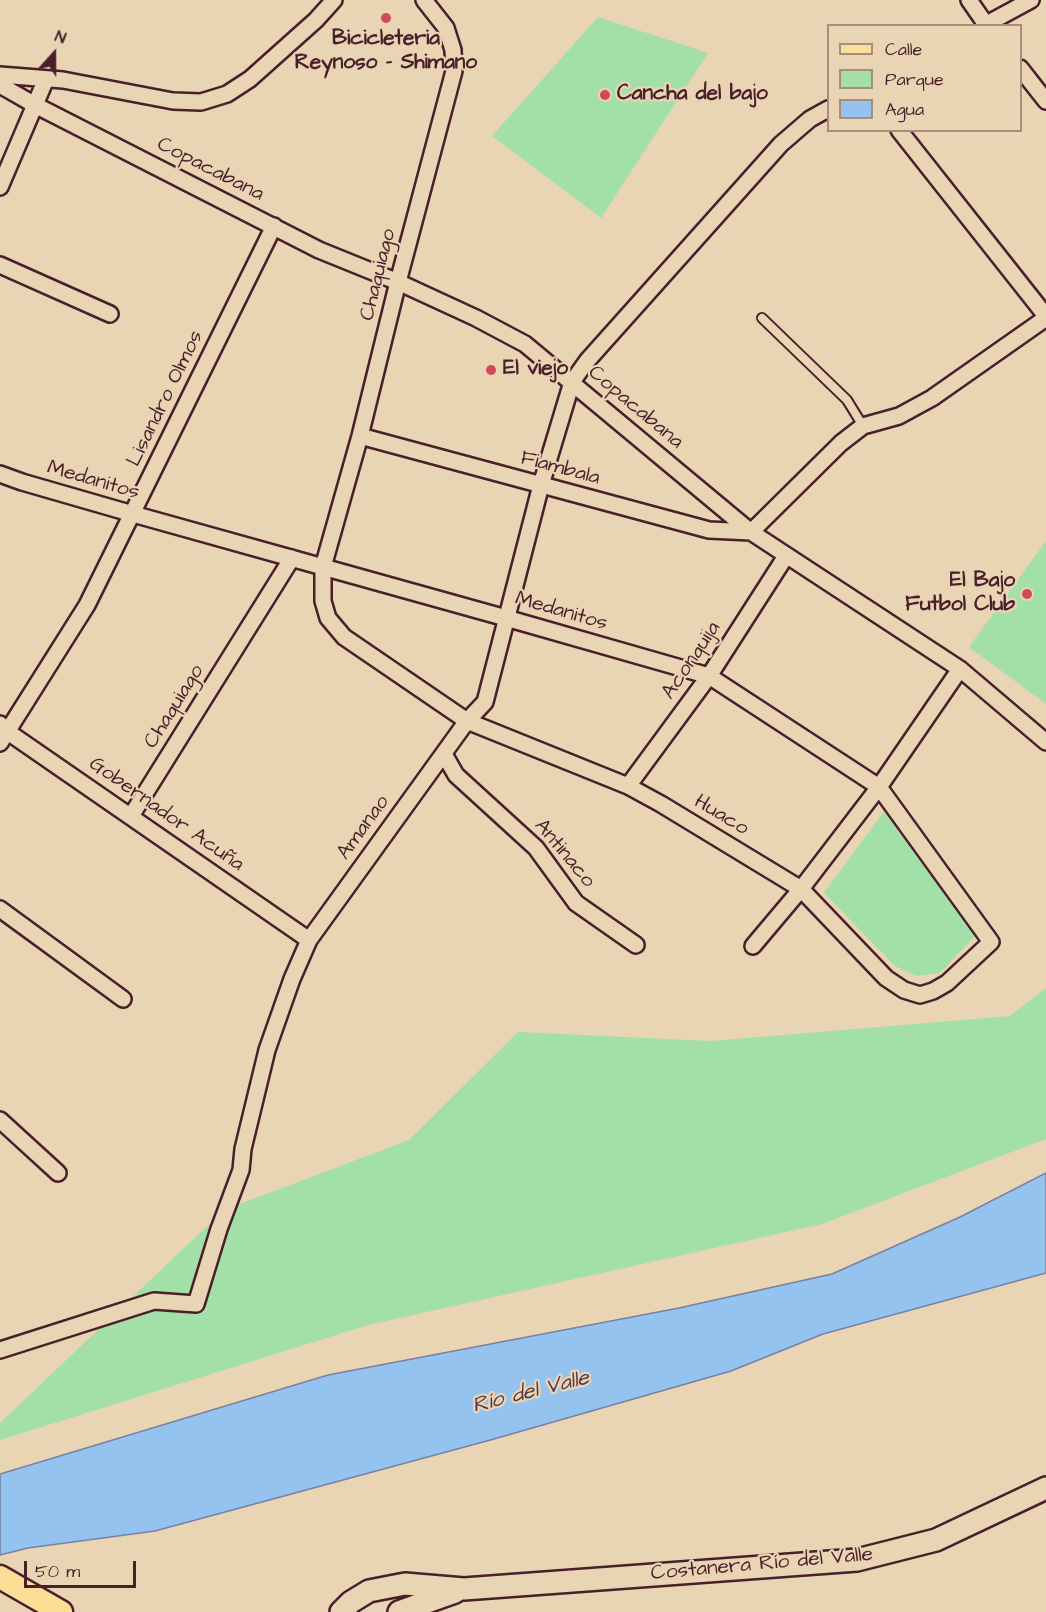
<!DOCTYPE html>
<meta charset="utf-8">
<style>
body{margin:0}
#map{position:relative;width:1046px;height:1612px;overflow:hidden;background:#e9d4b3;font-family:"Architects Daughter",sans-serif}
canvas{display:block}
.legend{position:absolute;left:827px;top:24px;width:195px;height:108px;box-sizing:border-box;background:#e9d4b3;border:2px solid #a98c7d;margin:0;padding:8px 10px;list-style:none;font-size:18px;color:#4a1f2b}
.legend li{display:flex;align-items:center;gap:12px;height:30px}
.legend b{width:30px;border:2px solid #a98c7d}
.north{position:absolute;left:24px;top:24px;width:60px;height:60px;-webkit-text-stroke:4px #e9d4b3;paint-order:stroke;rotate:21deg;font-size:16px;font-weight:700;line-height:24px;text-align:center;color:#4a1f2b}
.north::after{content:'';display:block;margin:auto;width:21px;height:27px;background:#4a1f2b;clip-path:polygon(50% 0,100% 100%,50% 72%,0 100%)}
.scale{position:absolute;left:24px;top:1561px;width:112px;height:27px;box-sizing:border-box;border:3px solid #4a1f2b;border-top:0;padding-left:8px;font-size:18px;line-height:21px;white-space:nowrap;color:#4a1f2b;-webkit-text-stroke:4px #e9d4b3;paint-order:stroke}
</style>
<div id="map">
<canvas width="1046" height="1612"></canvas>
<ul class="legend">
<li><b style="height:8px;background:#fbdf96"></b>Calle</li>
<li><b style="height:16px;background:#a3e0a7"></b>Parque</li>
<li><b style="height:16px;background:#95c3f0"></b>Agua</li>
</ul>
<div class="north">N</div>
<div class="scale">50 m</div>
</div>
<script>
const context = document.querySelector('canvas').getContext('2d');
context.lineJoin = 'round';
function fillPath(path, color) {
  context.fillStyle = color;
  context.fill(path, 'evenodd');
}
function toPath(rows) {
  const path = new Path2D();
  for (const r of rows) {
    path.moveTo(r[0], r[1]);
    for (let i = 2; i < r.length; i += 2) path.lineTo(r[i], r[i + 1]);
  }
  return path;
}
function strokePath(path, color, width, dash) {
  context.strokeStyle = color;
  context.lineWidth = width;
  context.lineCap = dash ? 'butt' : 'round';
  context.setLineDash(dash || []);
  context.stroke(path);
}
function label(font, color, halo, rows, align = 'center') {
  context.font = font + ' "Architects Daughter",sans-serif';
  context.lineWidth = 4.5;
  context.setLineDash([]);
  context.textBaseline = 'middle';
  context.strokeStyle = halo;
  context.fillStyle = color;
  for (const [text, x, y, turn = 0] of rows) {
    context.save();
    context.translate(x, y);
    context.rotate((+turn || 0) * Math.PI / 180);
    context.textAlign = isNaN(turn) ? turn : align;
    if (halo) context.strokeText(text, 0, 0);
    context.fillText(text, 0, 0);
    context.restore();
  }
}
fillPath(toPath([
 [598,17,708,53,601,218,492,136],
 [1046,541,1046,704,969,647],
 [884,811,977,934,940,973,916,976,895,966,824,893],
 [1046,988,1046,1139,822,1224,368,1325,0,1440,0,1423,224,1210,409,1140,518,1032,711,1041,1010,1016]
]), '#a3e0a7');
const water = toPath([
 [1046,1173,1046,1273,823,1334,731,1371,494,1439,155,1531,28,1548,0,1555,0,1474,328,1375,679,1308,832,1274,960,1217,1046,1173]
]);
fillPath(water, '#95c3f0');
strokePath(water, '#7781a1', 1.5);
const service = toPath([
 [762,318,847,400,863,426]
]);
const minor = toPath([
 [969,0,987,26],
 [983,26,1031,0],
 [1020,68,1046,101],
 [0,75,63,80,173,101,201,102,227,94,250,79,316,20,334,0],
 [0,85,35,105,319,250,398,282,476,318,525,344,751,532,960,669,1046,742],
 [899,130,1046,316],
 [0,187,46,79],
 [0,265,110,314],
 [360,436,709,530,751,532,841,443,863,426,899,416,932,398,1046,318],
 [0,474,22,482,133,514,323,567,506,618,709,676,879,787,991,942,947,983,933,991,920,995,904,990,886,978,801,889,661,804,628,786,467,721,344,637,328,618,323,601,323,567,360,436,398,282,454,71,453,50,446,28,424,0],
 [0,724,8,732,309,940],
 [0,743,87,605,274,226],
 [444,754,456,775,536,848,576,903,636,945],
 [628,786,709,676,786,556],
 [131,816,292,558],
 [0,909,123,999],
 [753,946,801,889,879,787,960,669],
 [0,1120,58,1173],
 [0,1350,154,1301,196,1304,219,1229,241,1170,243,1149,267,1050,292,979,309,940,467,721,485,702,541,485,572,382,587,361,781,144,810,119,828,109]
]);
const secondary = toPath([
 [341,1612,351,1602,369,1591,405,1584,464,1589,857,1560,936,1540,1046,1488],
 [399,1612,455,1592]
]);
const primary = toPath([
 [0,1577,61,1612]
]);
strokePath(service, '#4a1f2b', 12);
strokePath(minor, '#4a1f2b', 20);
strokePath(secondary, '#4a1f2b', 26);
strokePath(primary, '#4a1f2b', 27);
strokePath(service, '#e9d4b3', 8);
strokePath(minor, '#e9d4b3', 15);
strokePath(secondary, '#e9d4b3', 21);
strokePath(primary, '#fbdf96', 22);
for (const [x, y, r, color] of [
 [386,18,6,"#d1495b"],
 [605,95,6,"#d1495b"],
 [491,370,6,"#d1495b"],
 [1027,594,6,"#d1495b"]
]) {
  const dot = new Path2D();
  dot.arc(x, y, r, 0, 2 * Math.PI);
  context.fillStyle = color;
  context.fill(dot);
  strokePath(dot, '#e9d4b3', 2);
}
label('bold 21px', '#4a1f2b', '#e9d4b3', [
 ["Bicicleteria",386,40,"center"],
 ["Reynoso - Shimano",386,64,"center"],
 ["Cancha del bajo",617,95],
 ["El viejo",503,370],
 ["El Bajo",1015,582,"right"],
 ["Futbol Club",1015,606,"right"]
], 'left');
label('21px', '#4a1f2b', '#e9d4b3', [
 ["Copacabana",210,170,27],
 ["Chaquiago",379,275,-76],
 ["Lisandro Olmos",166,399,-64],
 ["Copacabana",635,408,40],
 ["Fiambala",560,469,15],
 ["Medanitos",93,481,16],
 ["Medanitos",561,612,16],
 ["Aconquija",692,661,-56],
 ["Chaquiago",175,707,-58],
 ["Gobernador Acuña",166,815,35],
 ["Huaco",721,816,31],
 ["Amanao",364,828,-54],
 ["Antinaco",564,854,50],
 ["Costanera Río del Valle",762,1565,-5]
]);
label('italic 22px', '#553849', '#e9d4b3', [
 ["Río del Valle",531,1393,-14]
]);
</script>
